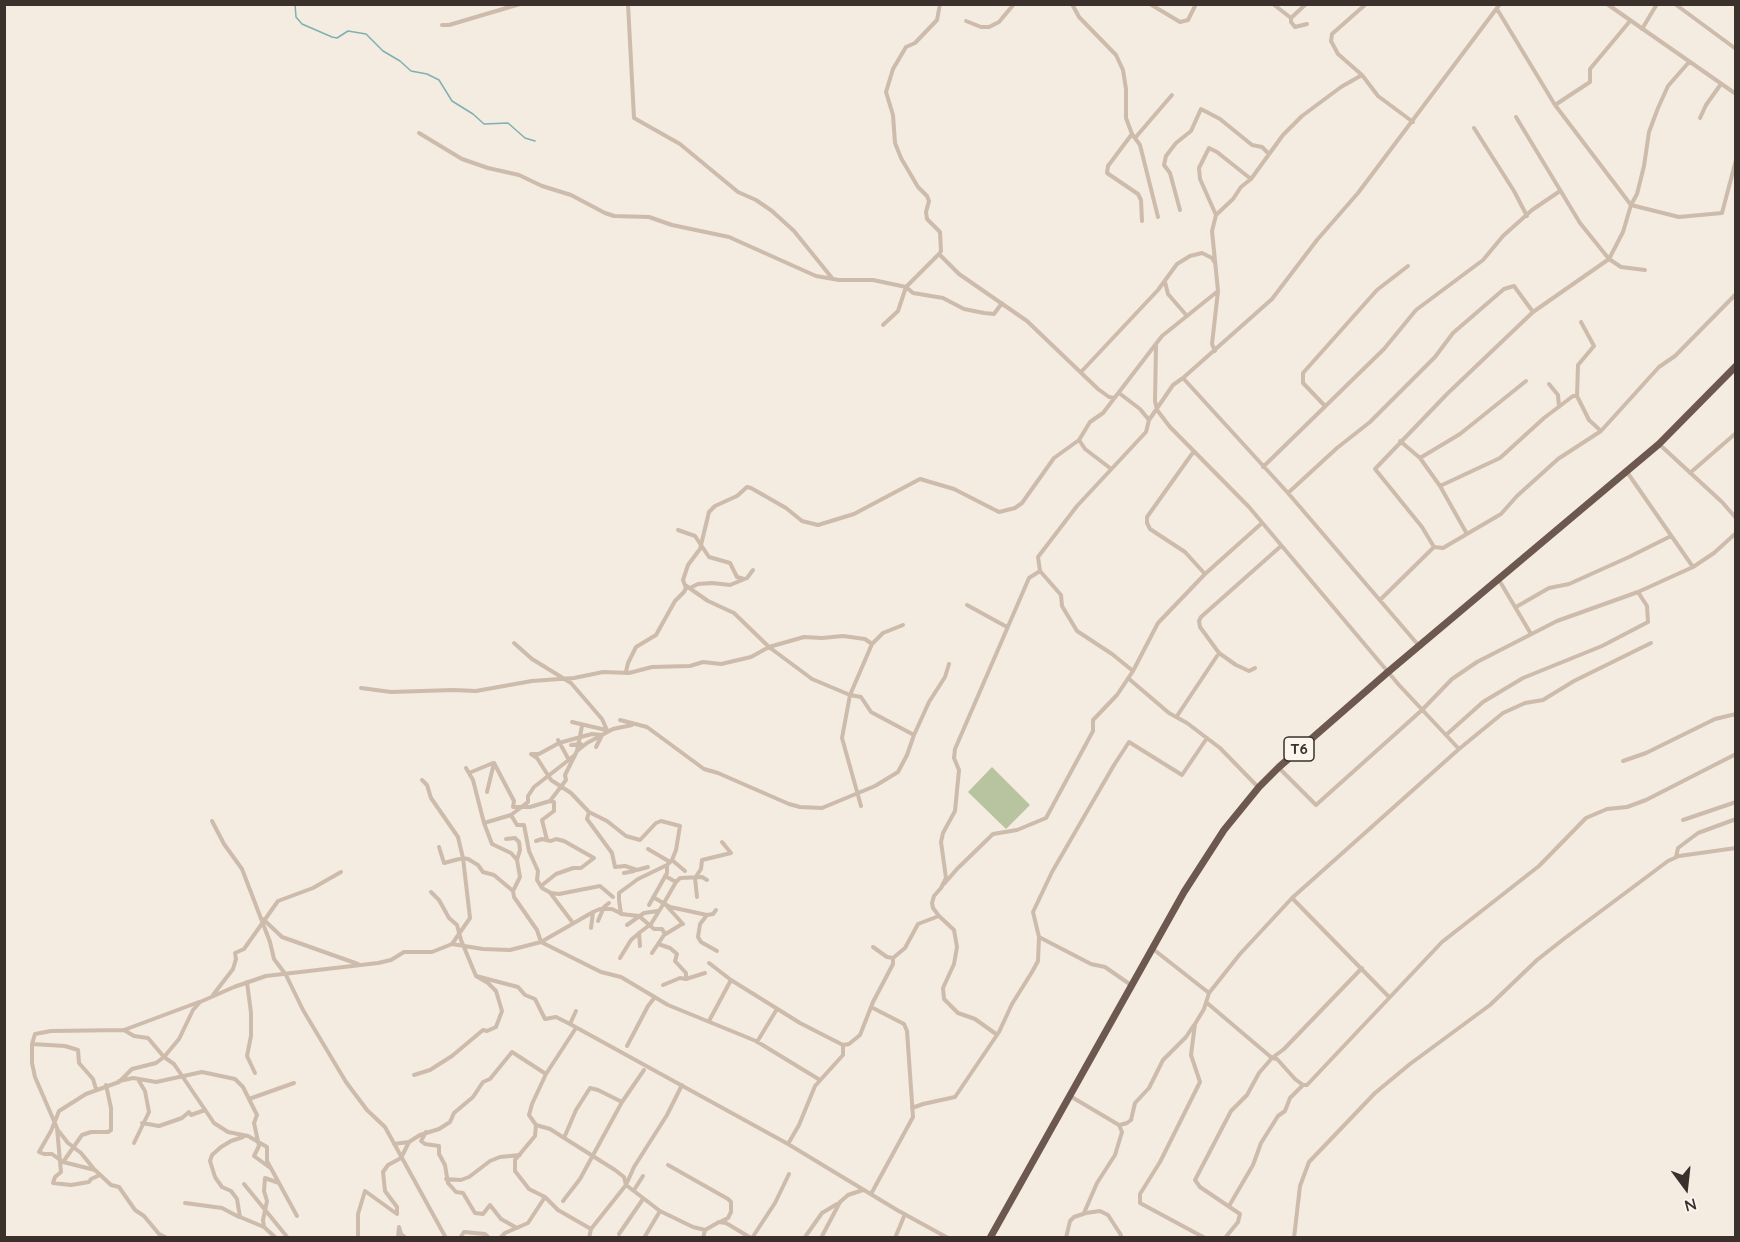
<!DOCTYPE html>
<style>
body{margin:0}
#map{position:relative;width:1740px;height:1242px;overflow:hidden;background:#f4ebe1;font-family:Quicksand,sans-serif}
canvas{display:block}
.frame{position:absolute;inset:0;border:6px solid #3b302b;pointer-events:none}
.north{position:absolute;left:1656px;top:1158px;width:60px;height:60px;-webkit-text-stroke:4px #fbf5ee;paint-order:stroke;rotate:165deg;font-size:16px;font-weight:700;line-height:24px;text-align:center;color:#3b302b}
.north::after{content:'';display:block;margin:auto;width:21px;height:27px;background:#3b302b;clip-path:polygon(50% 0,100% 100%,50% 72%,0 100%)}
</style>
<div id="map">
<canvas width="1740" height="1242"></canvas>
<div class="frame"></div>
<div class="north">N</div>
</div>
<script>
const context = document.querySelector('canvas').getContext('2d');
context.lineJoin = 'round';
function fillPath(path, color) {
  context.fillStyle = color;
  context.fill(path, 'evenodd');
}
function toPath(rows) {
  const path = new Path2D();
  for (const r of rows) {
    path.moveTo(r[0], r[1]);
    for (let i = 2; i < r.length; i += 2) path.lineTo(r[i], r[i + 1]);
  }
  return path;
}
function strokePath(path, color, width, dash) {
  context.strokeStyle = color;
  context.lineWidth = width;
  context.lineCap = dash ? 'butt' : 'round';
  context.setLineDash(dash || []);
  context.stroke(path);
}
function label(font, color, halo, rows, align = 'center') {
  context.font = font + ' Quicksand,sans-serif';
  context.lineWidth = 6;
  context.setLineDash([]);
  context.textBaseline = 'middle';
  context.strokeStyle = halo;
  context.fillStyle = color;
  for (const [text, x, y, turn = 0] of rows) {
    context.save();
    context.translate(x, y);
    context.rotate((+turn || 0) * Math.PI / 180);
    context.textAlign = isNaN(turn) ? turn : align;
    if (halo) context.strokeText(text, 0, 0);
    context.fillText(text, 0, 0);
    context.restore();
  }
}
fillPath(toPath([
 [992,767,1030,805,1006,829,968,792]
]), '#b8c4a0');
strokePath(toPath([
 [295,4,296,17,302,24,332,37,337,38,348,31,366,34,383,51,400,61,411,71,427,74,439,80,452,101,473,114,484,124,508,123,525,138,535,141]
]), '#7fb0b2', 1.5);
strokePath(toPath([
 [628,4,634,118,680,144,738,192,756,200,772,211,794,231,832,278],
 [940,4,937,20,915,43,906,47,893,69,886,92,893,115,895,143,901,158,918,187,927,196,929,201,926,212,927,219,940,232,941,251,939,254,959,274,1027,321,1098,389,1109,397,1114,398],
 [1072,4,1079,17,1116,55,1123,70,1126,89,1126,118,1132,134,1140,145,1158,217],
 [1150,4,1180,22,1188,20,1196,4],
 [1273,4,1291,18,1291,22,1295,27,1307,24],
 [1366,4,1332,34,1331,41,1338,54,1362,75,1378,96,1413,122],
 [1607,4,1736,94],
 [1675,4,1736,49],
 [1497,9,1555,105,1631,205,1679,217,1722,213,1736,160],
 [1291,18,1306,4],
 [966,21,981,27,989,27,999,22,1014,4],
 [442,25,449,25,520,4],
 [1642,29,1657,4],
 [1555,105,1590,82,1590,69,1630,21],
 [1516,117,1580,223,1609,259,1623,232,1631,205,1637,194,1644,166,1649,132,1658,108,1668,86,1689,62],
 [1700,118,1706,105,1721,84],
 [1474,128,1514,191,1527,216],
 [419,133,462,159,488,168,519,175,542,186,571,195,605,213,614,216,649,217,672,225,729,237,816,276,839,280,873,280,906,287,913,293,943,298,964,309,984,313,994,314,1002,303],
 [1132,134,1108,166,1107,173,1138,194,1141,200,1142,221],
 [1135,138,1172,95],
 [1180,210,1170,173,1164,165,1166,156,1176,143,1191,131,1201,109,1220,119,1252,145,1262,147,1269,154],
 [1216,215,1200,179,1199,168,1209,148,1217,152,1251,179],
 [1165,282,1168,294,1187,316],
 [1581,322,1594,346,1578,365,1577,396,1589,420,1601,431],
 [883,325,898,311,906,287,939,254],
 [1156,346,1155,401,1157,410,1170,427,1249,507,1399,685,1459,749],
 [1215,351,1212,344,1218,291,1212,231,1216,215,1233,199,1241,187,1251,179,1283,135,1302,116,1341,87,1362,75],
 [1081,372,1158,290,1177,264,1190,256,1202,253,1212,258,1215,263],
 [1549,384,1558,395,1559,407],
 [1119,393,1140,409,1149,420],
 [1325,406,1303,383,1303,373,1377,290,1408,266],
 [1079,440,1090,422,1103,413,1162,336,1218,291],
 [1400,441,1420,458,1440,486,1467,534],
 [1659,444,1722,502,1736,518],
 [1194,451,1147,517,1147,523,1150,529,1185,552,1205,574],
 [1420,458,1460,434,1526,381],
 [1263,467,1384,349,1416,310,1483,260,1503,236,1532,210,1560,191],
 [1627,472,1693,567],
 [1690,473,1736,433],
 [1440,486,1500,458,1544,418,1573,396,1577,396],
 [1288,493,1337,448,1370,422,1435,357,1453,333,1504,289,1514,286,1533,312],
 [678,530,695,536,709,557,730,563,737,577,744,579],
 [1434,547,1422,527,1375,469,1447,394,1533,312,1609,259,1621,267,1645,270],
 [1499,580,1531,634],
 [685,585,708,601,734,613,769,647,812,679,850,695,861,697,871,712,914,735],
 [690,588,698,584,712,583,730,585,747,578,753,570],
 [1380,600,1434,547,1443,548,1501,514,1517,496,1558,459,1601,431,1659,367,1675,356,1736,294],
 [967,605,1007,627],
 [1516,607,1549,588,1569,584,1629,557,1671,536],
 [514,643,532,659,571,683,602,719,607,730],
 [1420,647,1288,493,1183,378,1272,299,1317,240,1358,193,1500,4],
 [1255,668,1249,671,1236,665,1219,653,1200,627,1199,621,1201,617,1281,546],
 [1133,671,1158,623,1205,574,1262,523],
 [626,672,628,663,636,647,656,635,675,601,684,592,686,588,683,580,688,565,700,549,709,512,715,506,737,496,747,487,751,488,786,508,802,521,818,525,854,514,920,479,954,489,999,512,1015,508,1022,503,1054,458,1079,440,1085,449,1110,468],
 [1128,678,1169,713,1187,723,1220,748,1258,787],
 [361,688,391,692,453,690,476,691,532,681,574,678,603,672,629,673,652,667,690,666,703,662,721,664,751,657,769,647,804,637,822,638,843,636,865,639,872,644],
 [1177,716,1219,653],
 [620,720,647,727,704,769,718,773,789,804,800,807,822,808,875,786,898,772,907,755,914,735,929,702,945,677,949,664],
 [572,722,606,730],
 [1446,735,1483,702,1523,678,1602,646,1648,622,1647,606,1638,592],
 [558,740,569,760],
 [571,745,581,744],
 [577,751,582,726],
 [531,754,537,758,551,780,571,793,589,812,607,821,626,836,640,840,656,823,661,821,680,826,676,850,672,860,667,865,667,873,649,905],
 [532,754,539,754,559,743,577,738,592,734,602,735,596,747],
 [1623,761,1646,753,1715,719,1736,714],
 [1279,768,1316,805,1422,710,1452,679,1477,662,1557,621,1638,592,1693,567,1714,553,1736,533],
 [469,773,493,763],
 [487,792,494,763,514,801,513,807,530,807,550,801,566,780,565,775,577,751,587,743,613,729,632,725],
 [861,806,842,738,850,695,872,644,883,633,903,625],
 [589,812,587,819,612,853,615,867,625,866,637,870,648,867],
 [511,815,528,802,528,796,534,787,575,755],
 [1683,820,1736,802],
 [212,821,224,844,242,869,270,942,274,959,286,975,303,1010,346,1082,367,1110,385,1127,446,1238],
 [484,823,511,815,517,825,524,825,529,851,538,871,537,880,542,888,551,893,559,894,600,886,613,897],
 [506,839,515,838,519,842,520,850,517,860],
 [547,840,542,820,554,811,554,802,550,801],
 [536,841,542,839,551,841,556,839,564,841,594,858,581,868,573,868,556,874,541,886],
 [439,847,444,863,463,858,468,859,478,865,483,872,494,875,513,891,520,877,517,860,511,853,492,844,484,823,473,780,466,768],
 [648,849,670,862],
 [1676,857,1678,848,1698,833,1736,819],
 [672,860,685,871],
 [624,873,634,871],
 [676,882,680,878,702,877,707,880],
 [944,884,957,869,993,834,1017,830,1046,818,1093,731,1093,720,1117,695,1133,671,1112,654,1077,631,1062,606,1061,595,1040,571],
 [513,891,514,897,537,930,541,942,601,972,621,977,668,1005,756,1041,820,1080],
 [551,894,573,923],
 [653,897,670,907,707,915,713,914,716,910],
 [697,897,695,878,701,869,702,860,731,853,722,842],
 [1292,898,1389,997],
 [664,903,676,882,665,876],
 [707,915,700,924,698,937,701,942,717,951],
 [263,919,282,937,358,964],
 [598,921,604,907,609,903],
 [627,925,644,913,658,911],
 [591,928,593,912,600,909,612,909,620,913],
 [665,934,662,929,654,929,639,916,621,914,619,900,619,893,638,879,667,865],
 [452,944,483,949,510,950,541,942,593,912],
 [658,944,664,935,682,924],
 [640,946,639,933,651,924,664,903,683,924],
 [873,947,887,957,893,958,905,948,918,924,939,916],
 [1153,949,1209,993],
 [652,953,658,944,670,948,677,954,675,961,686,973,686,979],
 [620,958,631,940,638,934],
 [709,963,731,980,800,1023,843,1045,849,1044,860,1035,873,1002,893,964,893,958],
 [476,976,518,987,525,995,535,999,545,1019,556,1017,570,1024,788,1144,897,1210,948,1238],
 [247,982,251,1013,251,1036,247,1056,255,1073],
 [663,985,680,978,686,979,705,973],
 [1131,985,1105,967,1091,964,1039,937,1033,912,1052,872,1114,765,1129,742,1182,775,1207,738],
 [213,995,233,969,236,959,235,953,244,949,278,901,313,888,341,872],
 [1206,1002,1272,1058,1284,1049,1362,968],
 [871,1007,904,1024,907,1031,913,1117,871,1194],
 [709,1021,731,980],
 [570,1024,576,1011],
 [576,1028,546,1074,532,1104,529,1115,536,1125,550,1129,615,1170,624,1177,626,1185,660,1211,693,1227,705,1230,719,1222,726,1223,751,1238],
 [124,1030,134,1036,148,1038,164,1057,174,1064,214,1123,228,1132,248,1136,267,1147,267,1161,297,1216],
 [996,1034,975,1019,958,1013,944,999,943,988,954,964,957,947,954,930,939,916,933,908,932,903,934,896,941,888,946,878,941,842,943,833,955,811,959,770,954,758,955,749,1029,578,1040,571,1038,557,1077,506,1146,432,1149,420,1173,385,1183,378],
 [757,1042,777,1009],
 [32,1044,35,1034,51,1031,124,1030,199,1002],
 [627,1046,648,1006,655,997],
 [414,1075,430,1070,452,1056,483,1030,487,1031,496,1027,502,1011,496,991,488,983,476,976,461,940,457,925,449,918,439,900,431,892],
 [119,1081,133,1078,156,1082,202,1072,235,1079,243,1087,257,1115,254,1123,259,1146,254,1156,269,1167],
 [96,1089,93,1079,79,1063,78,1050,65,1046,32,1044,32,1063,35,1077,57,1128,61,1172,55,1177,53,1183,71,1185,89,1182,91,1179,100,1175],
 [1070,1096,1119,1125,1122,1132,1115,1155,1097,1183,1084,1213],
 [249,1099,294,1083],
 [912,1108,923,1104,955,1097,999,1032,1012,1004,1032,972,1038,961,1039,937],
 [142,1123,159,1126,182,1118,189,1112,191,1115,205,1110],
 [536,1125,535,1136,515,1160,515,1171,529,1189,545,1197,558,1210,591,1229],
 [1120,1125,1127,1123,1131,1120,1135,1103,1149,1088,1163,1060,1186,1037,1194,1025],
 [57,1129,68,1143,81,1153,94,1169],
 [426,1132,421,1141,425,1144,439,1146,439,1154,445,1165,448,1183,456,1192,463,1193,475,1213,483,1214,490,1205,501,1219,517,1228],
 [243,1137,231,1141,221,1147,212,1155,210,1161,215,1177,222,1187,231,1191,237,1199,240,1217,264,1227],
 [564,1138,576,1110,590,1088,598,1090,622,1102],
 [134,1143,149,1112,145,1091,139,1081],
 [394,1144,409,1142],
 [788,1144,799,1125,815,1086,843,1055,843,1045],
 [63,1162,82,1135,91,1132,108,1132,111,1130,111,1108,106,1085],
 [668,1165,728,1199,731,1202,731,1212,728,1218,720,1222],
 [446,1179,461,1180,469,1177,490,1161,500,1157,520,1155],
 [244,1184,288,1238],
 [634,1190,643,1176],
 [563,1201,580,1179,622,1102,644,1070],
 [185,1203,222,1208,239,1217],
 [1229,1206,1253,1165,1261,1143,1278,1116,1285,1111,1290,1098,1303,1085],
 [397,1214,397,1207,385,1191,383,1172,388,1165,401,1158,409,1142,420,1135,439,1129,450,1122,454,1113,473,1097,483,1082,490,1079,512,1052,546,1074],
 [619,1234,643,1199],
 [805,1237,822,1213,837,1204],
 [167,1238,159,1234,144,1216,135,1210,119,1187,111,1185,95,1170,63,1162,52,1154,44,1154,39,1152,51,1131,59,1111,86,1094,119,1082,132,1069,156,1063,164,1057,179,1039,193,1010,200,1002,234,987,266,976,378,963,391,960,404,952,432,952,452,944,470,918,463,858,458,837,431,798,427,785,422,780],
 [276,1238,264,1227,263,1220,267,1201,264,1191,265,1178,279,1183],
 [358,1238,358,1214,365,1191,397,1214],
 [398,1238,399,1227,401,1234,406,1238],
 [460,1238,464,1232,485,1234,489,1238],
 [500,1238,505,1233,528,1223,545,1197],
 [589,1238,591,1229,626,1185,634,1167,667,1115,682,1085],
 [644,1238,660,1211],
 [703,1238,705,1230],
 [752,1238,775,1203,789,1174],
 [821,1238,840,1202,848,1195,863,1190],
 [895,1238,905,1214],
 [1066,1238,1070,1221,1074,1217,1086,1213,1100,1211,1108,1215,1121,1235,1120,1238],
 [1205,1238,1140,1203,1140,1194,1160,1162,1200,1082,1191,1055,1195,1024,1204,1009,1209,993,1240,954,1292,898,1459,749,1503,713,1525,703,1543,700,1574,681,1651,643],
 [1225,1238,1238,1222,1240,1214,1200,1187,1195,1180,1231,1111,1247,1095,1259,1073,1272,1058,1277,1059,1295,1079,1303,1085,1307,1085,1442,942,1539,866,1586,818,1607,809,1627,807,1646,800,1736,754],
 [1294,1238,1300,1186,1309,1162,1375,1093,1410,1064,1490,1005,1537,960,1565,938,1668,861,1679,856,1736,848]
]), '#cdbbac', 4);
strokePath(toPath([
 [990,1238,1184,892,1224,830,1259,787,1279,767,1388,672,1659,444,1736,366]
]), '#6c584f', 7);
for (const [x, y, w] of [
 [1299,749,30]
]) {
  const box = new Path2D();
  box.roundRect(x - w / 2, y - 12, w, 24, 4.5);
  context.fillStyle = '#fbf5ee';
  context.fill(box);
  strokePath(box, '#3b302b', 1.5);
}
label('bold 15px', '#3b302b', null, [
 ["T6",1299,749]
]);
</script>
